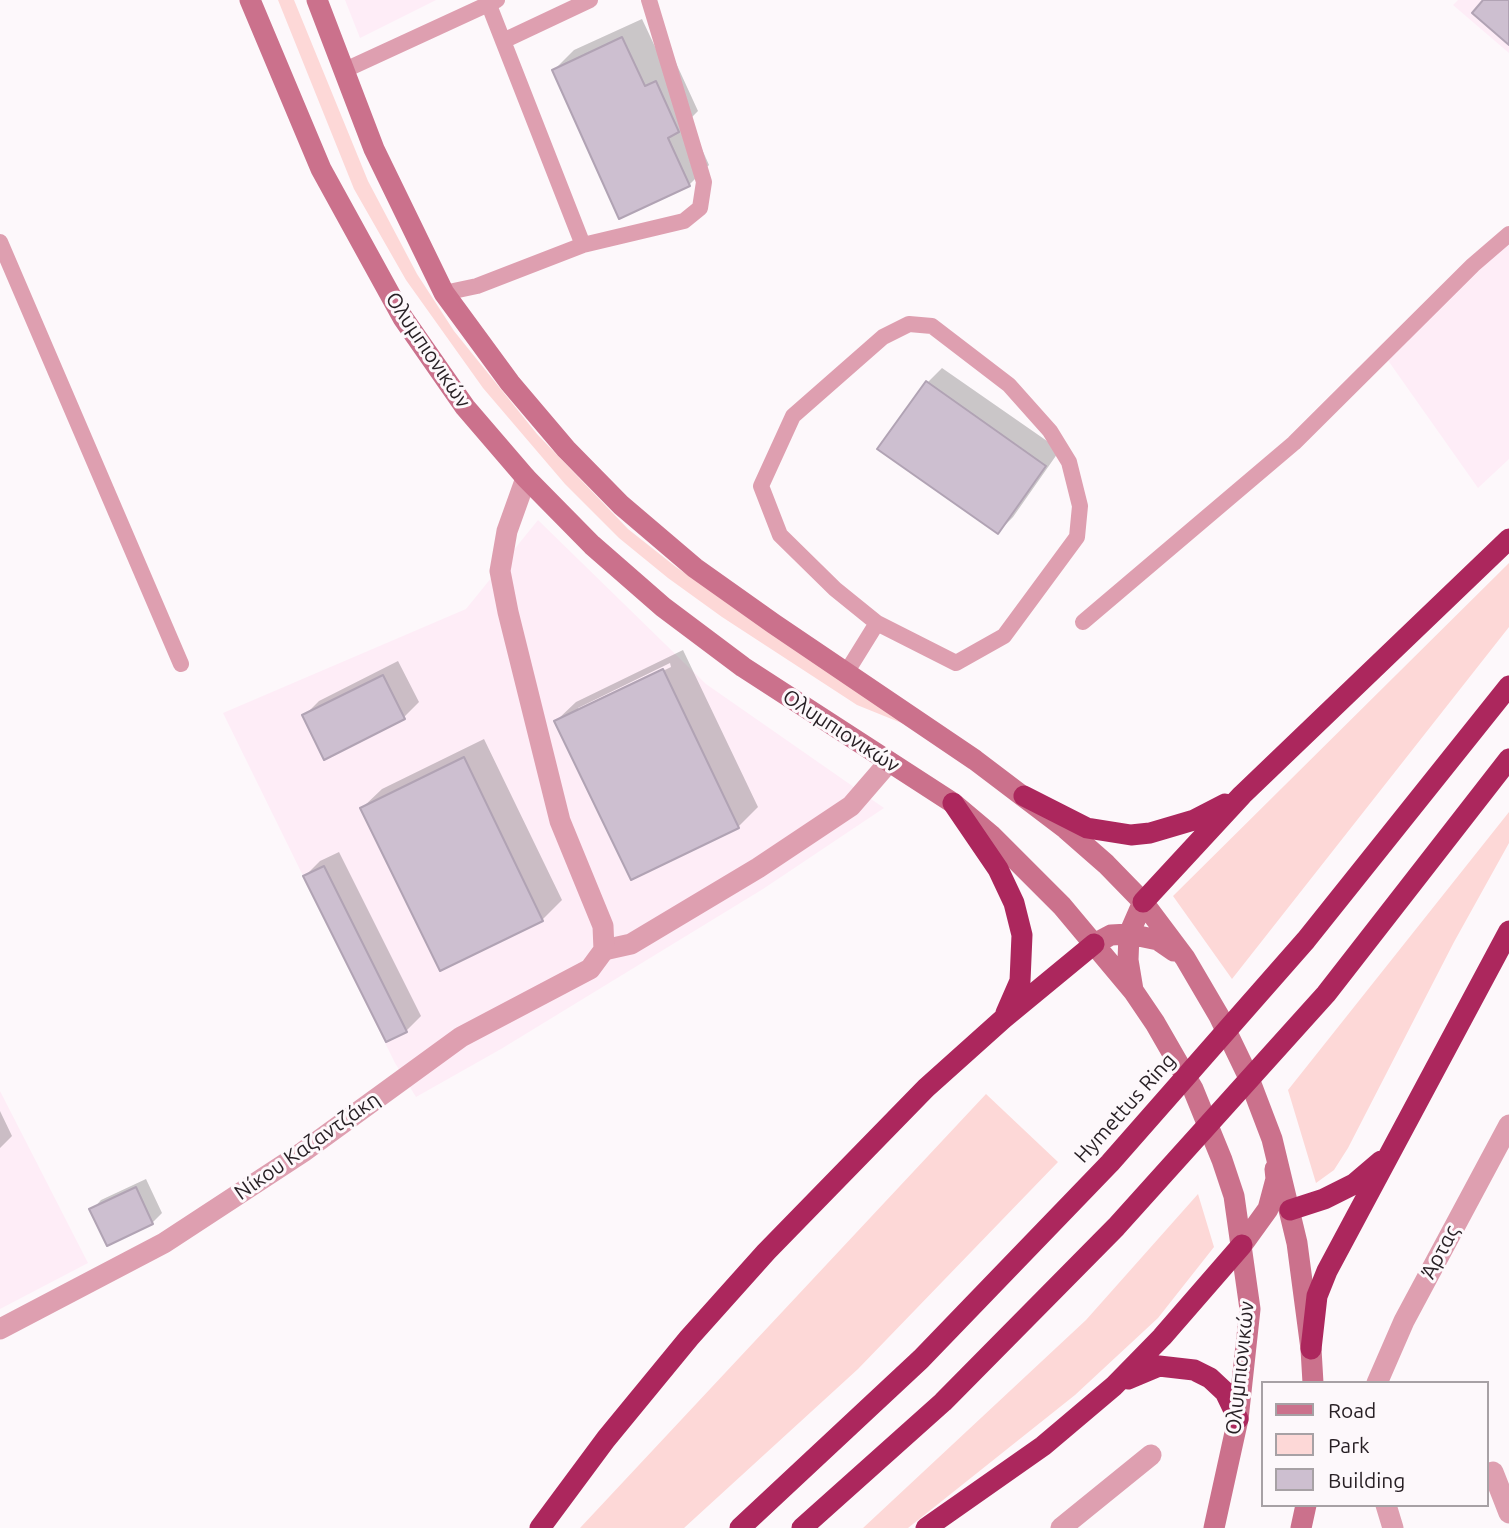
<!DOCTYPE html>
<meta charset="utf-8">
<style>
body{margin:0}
#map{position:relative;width:1509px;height:1528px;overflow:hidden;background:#fdf8fb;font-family:Ubuntu,sans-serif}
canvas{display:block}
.legend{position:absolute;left:1261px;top:1381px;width:228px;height:126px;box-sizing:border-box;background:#fdf8fb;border:2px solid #a7a1a5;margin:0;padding:9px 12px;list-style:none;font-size:21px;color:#271f24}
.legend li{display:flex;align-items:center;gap:14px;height:35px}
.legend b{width:35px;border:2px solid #a7a1a5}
</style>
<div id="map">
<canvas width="1509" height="1528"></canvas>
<ul class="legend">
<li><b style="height:9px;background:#cb718c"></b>Road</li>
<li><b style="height:19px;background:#fdd8d7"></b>Park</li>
<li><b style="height:19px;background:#cdbfd0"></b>Building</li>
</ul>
</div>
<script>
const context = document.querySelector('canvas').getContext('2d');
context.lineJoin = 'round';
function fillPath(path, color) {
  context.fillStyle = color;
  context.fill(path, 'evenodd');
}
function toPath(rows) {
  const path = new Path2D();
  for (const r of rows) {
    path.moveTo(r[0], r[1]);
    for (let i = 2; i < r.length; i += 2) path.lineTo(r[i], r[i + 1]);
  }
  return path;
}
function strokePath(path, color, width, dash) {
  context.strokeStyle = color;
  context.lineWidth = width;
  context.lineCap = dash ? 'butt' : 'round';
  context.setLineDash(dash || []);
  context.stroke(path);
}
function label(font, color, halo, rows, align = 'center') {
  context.font = font + ' Ubuntu,sans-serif';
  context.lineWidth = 6;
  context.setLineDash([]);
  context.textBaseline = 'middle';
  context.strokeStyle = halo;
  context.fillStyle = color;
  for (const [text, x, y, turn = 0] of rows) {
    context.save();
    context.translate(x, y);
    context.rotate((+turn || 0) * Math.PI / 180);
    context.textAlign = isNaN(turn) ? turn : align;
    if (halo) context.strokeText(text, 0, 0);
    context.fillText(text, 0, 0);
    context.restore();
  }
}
fillPath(toPath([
 [345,0,436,0,360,38],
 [1458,0,1509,0,1509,53,1453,5],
 [1509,230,1509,459,1478,488,1387,359],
 [538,520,706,684,884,808,763,889,501,1049,416,1097,395,1063,223,713,466,609],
 [0,1091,88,1263,0,1309]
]), '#feedf7');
fillPath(toPath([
 [278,0,294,0,368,181,417,274,454,331,537,434,628,529,676,567,909,726,857,705,722,617,668,578,619,538,565,484,483,388,406,280,354,189],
 [1509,563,1509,627,1232,979,1173,896],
 [1509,812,1509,843,1454,942,1348,1148,1334,1170,1316,1183,1288,1090],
 [986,1094,1058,1162,858,1369,684,1528,580,1528],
 [1198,1194,1214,1247,1158,1318,1075,1395,908,1528,863,1528,1086,1320]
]), '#fdd8d7');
fillPath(toPath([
 [642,19,665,68,676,63,698,111,689,120,709,165,689,185,620,216,554,70,574,50],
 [942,368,1060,450,1013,517,998,532,927,383],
 [683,650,758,807,738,827,556,721,576,702],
 [670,663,671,667,578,712,578,708],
 [398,661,419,702,404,717,304,716,319,701],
 [484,739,562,900,542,920,362,808,382,789],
 [339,852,421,1016,406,1031,305,876,320,861],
 [0,1111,12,1136,0,1148],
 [146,1179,162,1213,152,1223,92,1210,101,1200]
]), '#0003');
const building = toPath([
 [1483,0,1509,0,1509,45,1472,13,1483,0],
 [622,37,645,86,656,81,679,132,668,138,690,186,619,219,552,70,622,37],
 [926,381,1046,466,998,534,877,449,926,381],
 [663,669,739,828,631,880,554,721,663,669],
 [383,675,405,719,324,760,302,715,383,675],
 [464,757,543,921,440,971,360,808,464,757],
 [324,866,407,1032,386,1042,303,876,324,866],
 [136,1187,153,1224,107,1246,89,1209,136,1187]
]);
fillPath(building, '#cdbfd0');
strokePath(building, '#b1a3b4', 2);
strokePath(toPath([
 [503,41,590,0],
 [345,70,497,0],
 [0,242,181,664],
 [583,245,684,221,700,208,704,182,649,0],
 [444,293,477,286,583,245,487,0],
 [1083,622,1294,443,1473,265,1509,234],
 [846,673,877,623,956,663,1004,636,1077,537,1080,506,1069,462,1050,431,1009,385,932,326,909,324,883,337,793,416,761,486,780,535,835,589,877,623]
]), '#de9fb0', 16);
strokePath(toPath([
 [604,950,631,944,758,868,851,806,889,762],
 [1377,1383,1404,1321,1509,1125],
 [1493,1472,1509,1513],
 [1386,1505,1393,1528],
 [1061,1528,1151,1455]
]), '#de9fb0', 21);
strokePath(toPath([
 [0,1329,164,1243,303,1152,461,1037,590,969,604,950,603,926,560,821,508,612,500,571,507,531,526,478]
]), '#de9fb0', 21);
strokePath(toPath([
 [250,0,321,169,403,318,465,407,526,478,592,545,663,607,743,667,953,803,991,835,1062,906,1134,992,1155,1023,1193,1089,1222,1160,1234,1196,1250,1309,1238,1419,1214,1528],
 [317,0,374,149,444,293,510,383,566,449,621,505,695,568,774,624,975,760,1066,829,1106,864,1143,902,1185,958,1219,1016,1248,1076,1272,1139,1297,1243,1311,1349,1313,1383],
 [1094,944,1111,935,1129,934,1158,940,1174,951],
 [1133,990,1128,960,1129,934,1143,902],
 [1242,1245,1268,1209,1276,1179,1275,1169],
 [1301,1528,1306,1505]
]), '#cb718c', 21);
strokePath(toPath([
 [1024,796,1087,828,1131,835,1150,833,1194,820,1225,804],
 [953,803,998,869,1014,903,1022,935,1020,981,1006,1013],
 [1143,902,1242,795,1509,539],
 [1290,1210,1324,1199,1354,1184,1381,1161],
 [1311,1349,1317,1296,1327,1271,1509,931],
 [1128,1379,1159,1366,1194,1370,1210,1378,1225,1392,1238,1419],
 [540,1528,606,1439,689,1338,766,1252,926,1088,1003,1019,1094,944],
 [740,1528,921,1359,1110,1163,1306,940,1509,686],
 [802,1528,943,1402,1116,1227,1326,994,1509,759],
 [926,1528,1043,1446,1114,1386,1162,1337,1242,1245]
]), '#ac275d', 21);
label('21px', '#271f24', '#fdf8fb', [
 ["Ολυμπιονικών",428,350,56],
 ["Ολυμπιονικών",841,731,33],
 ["Hymettus Ring",1125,1108,-48],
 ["Νίκου Καζαντζάκη",307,1146,-35],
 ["Άρτας",1440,1252,-62],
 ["Ολυμπιονικών",1240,1368,-84]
]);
</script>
